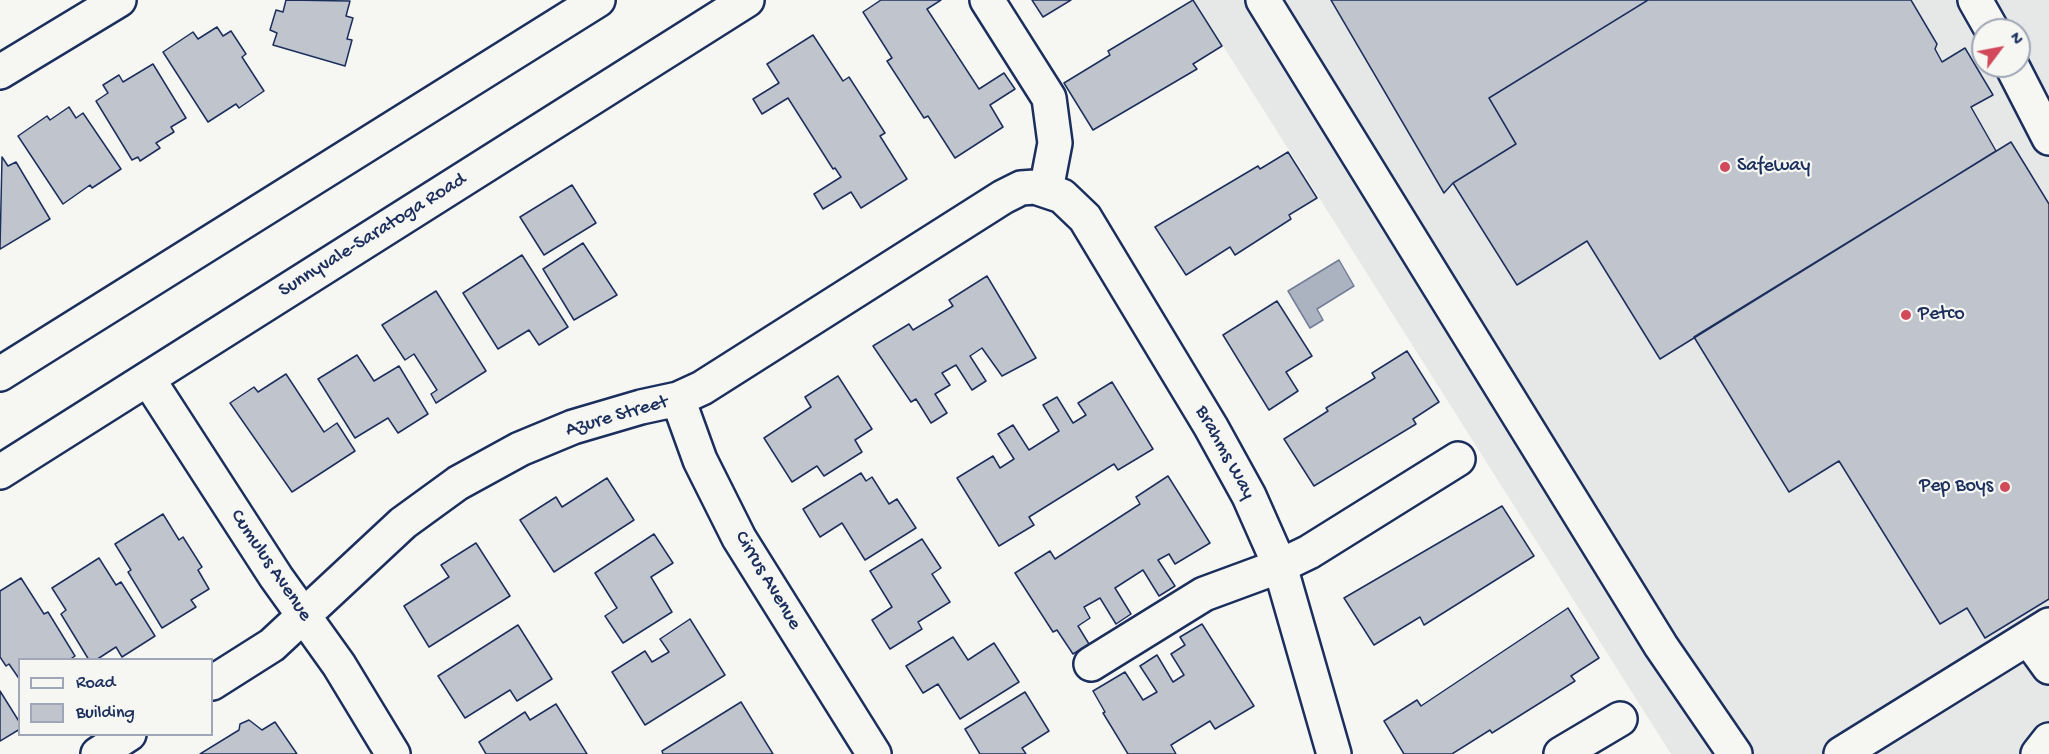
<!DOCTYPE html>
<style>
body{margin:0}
#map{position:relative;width:2049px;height:754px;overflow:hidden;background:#f6f6f2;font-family:"Gochi Hand",sans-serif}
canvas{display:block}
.legend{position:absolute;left:18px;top:658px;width:195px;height:78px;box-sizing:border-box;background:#f6f6f2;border:2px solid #9ea6b7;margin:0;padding:8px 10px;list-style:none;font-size:18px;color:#1b2f5e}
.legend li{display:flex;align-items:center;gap:12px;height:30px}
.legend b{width:30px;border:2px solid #9ea6b7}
.north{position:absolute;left:1971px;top:18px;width:60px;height:60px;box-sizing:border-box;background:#f6f6f2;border:2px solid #9ea6b7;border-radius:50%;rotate:58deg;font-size:16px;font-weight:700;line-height:24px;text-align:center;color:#1b2f5e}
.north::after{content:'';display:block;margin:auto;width:21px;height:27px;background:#d1495b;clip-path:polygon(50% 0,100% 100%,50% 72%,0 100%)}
</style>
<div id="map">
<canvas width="2049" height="754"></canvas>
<ul class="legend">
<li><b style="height:8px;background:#f6f6f2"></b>Road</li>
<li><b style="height:16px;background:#c0c4cd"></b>Building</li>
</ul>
<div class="north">N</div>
</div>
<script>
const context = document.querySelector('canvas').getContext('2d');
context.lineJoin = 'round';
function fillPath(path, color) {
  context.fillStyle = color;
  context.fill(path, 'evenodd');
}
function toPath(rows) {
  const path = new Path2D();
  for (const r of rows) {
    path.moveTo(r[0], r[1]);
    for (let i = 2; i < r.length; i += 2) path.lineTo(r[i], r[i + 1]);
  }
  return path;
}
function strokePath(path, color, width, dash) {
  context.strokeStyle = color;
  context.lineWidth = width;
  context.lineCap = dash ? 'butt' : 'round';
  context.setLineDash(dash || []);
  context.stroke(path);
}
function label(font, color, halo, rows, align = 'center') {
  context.font = font + ' "Gochi Hand",sans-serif';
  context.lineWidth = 4.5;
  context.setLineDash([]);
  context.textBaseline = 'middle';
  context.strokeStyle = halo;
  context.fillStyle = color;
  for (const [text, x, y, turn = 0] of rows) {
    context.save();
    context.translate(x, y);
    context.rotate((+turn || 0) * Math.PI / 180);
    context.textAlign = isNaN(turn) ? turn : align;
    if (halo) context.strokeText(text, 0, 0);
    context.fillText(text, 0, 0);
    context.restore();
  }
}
fillPath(toPath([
 [1194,0,2049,0,2049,754,1671,754],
 [1983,30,2019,30,2019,66,1983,66]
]), '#e6e7e7');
const water = toPath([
 [1339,260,1354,286,1317,309,1323,320,1310,328,1288,291,1339,260]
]);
fillPath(water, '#abb2c0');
strokePath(water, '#717e99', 1.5);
const building = toPath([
 [286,0,350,1,346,16,353,18,347,39,352,40,345,66,273,45,277,33,270,30,276,10,283,12,286,0],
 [881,0,941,0,927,9,979,89,1004,73,1015,89,990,105,1003,127,955,158,928,116,924,118,887,61,892,58,863,12,881,0],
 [1032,0,1071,0,1043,17,1032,0],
 [1193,0,1222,46,1193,64,1197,69,1093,130,1064,83,1110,55,1108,51,1193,0],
 [1331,0,1648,0,1489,98,1516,144,1453,183,1444,193,1331,0],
 [1648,0,1911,0,1937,44,1935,49,1942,62,1965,48,1993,95,1971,107,1996,151,1660,359,1587,241,1517,285,1453,183,1516,144,1489,98,1648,0],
 [217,27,223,36,231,31,246,54,242,57,264,91,239,108,236,104,208,122,163,52,193,32,198,39,217,27],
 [813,35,843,81,849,77,885,133,880,136,907,179,861,208,851,192,823,209,814,194,841,177,835,168,833,169,788,98,762,114,753,99,779,83,767,64,813,35],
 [153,64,186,118,171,127,174,132,156,143,160,148,140,161,138,157,132,160,96,101,108,93,103,85,119,75,123,82,153,64],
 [69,107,76,118,83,113,121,169,92,188,90,185,63,204,18,136,47,116,50,120,69,107],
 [2011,142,2049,204,2049,599,1985,638,1967,608,1940,624,1839,461,1789,492,1694,337,2011,142],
 [1288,152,1317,198,1289,215,1291,219,1235,255,1230,247,1186,275,1155,227,1258,166,1260,169,1288,152],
 [2,157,8,166,16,162,50,219,0,249,2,157],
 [572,185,596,223,544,255,520,217,572,185],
 [583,243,617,295,574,320,543,269,583,243],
 [522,255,568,327,539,345,529,330,498,349,463,293,522,255],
 [987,276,1036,358,1002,376,982,348,970,356,986,381,972,390,956,365,942,373,950,385,935,394,947,413,931,423,916,399,911,402,873,346,909,324,913,330,953,306,949,300,987,276],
 [436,291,486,371,436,403,431,394,437,390,414,354,405,360,382,325,436,291],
 [1277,301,1312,356,1286,372,1298,391,1269,410,1223,335,1277,301],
 [1407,351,1439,402,1413,419,1416,424,1314,486,1284,439,1328,411,1326,408,1375,378,1372,373,1407,351],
 [357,355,374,381,399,366,428,414,398,433,388,418,355,438,318,379,357,355],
 [286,374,324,432,337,423,355,451,292,492,230,403,254,387,258,392,286,374],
 [838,376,872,429,855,440,862,452,824,476,817,466,792,482,764,438,811,407,805,397,838,376],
 [1112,382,1153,449,1118,470,1114,464,1029,517,1034,525,999,546,957,478,993,456,1000,468,1014,459,998,434,1013,425,1029,450,1059,431,1043,405,1057,397,1073,423,1086,415,1078,403,1112,382],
 [861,473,866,481,872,477,889,504,897,499,916,528,865,560,842,523,820,537,803,509,861,473],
 [1168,476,1210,543,1175,564,1169,554,1158,560,1175,586,1159,596,1143,570,1115,588,1131,614,1116,624,1100,598,1084,607,1090,618,1078,626,1089,644,1073,654,1057,630,1053,632,1015,573,1050,551,1055,559,1140,504,1136,497,1168,476],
 [607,478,634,520,554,572,520,520,556,497,562,507,607,478],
 [1502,506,1534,556,1424,625,1420,617,1374,645,1344,598,1502,506],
 [163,514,179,540,183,537,202,567,198,570,209,589,191,600,196,607,162,628,128,572,131,570,115,544,163,514],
 [654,534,673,563,651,577,672,612,623,643,605,616,617,608,595,573,654,534],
 [922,539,941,568,932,574,950,602,918,622,922,629,890,649,872,620,892,607,870,571,922,539],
 [476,543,510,596,429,647,404,606,449,577,441,565,476,543],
 [99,558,116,585,121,582,155,636,122,657,116,647,96,660,89,660,61,614,66,610,52,588,99,558],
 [21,578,44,614,48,612,75,656,69,660,20,660,20,680,9,664,6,666,0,657,0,591,21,578],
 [1568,608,1599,658,1571,676,1575,681,1492,733,1490,730,1452,754,1404,754,1384,721,1417,700,1421,706,1568,608],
 [690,619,725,675,645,725,612,672,645,651,652,662,669,652,660,639,690,619],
 [1202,624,1254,706,1215,729,1210,721,1171,745,1176,754,1128,754,1103,713,1105,712,1093,691,1125,672,1143,700,1157,692,1140,666,1157,655,1173,682,1184,675,1171,654,1185,645,1180,637,1202,624],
 [518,625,552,679,517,701,510,690,465,718,438,676,518,625],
 [953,637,968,660,994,643,1019,682,960,719,938,684,923,693,906,666,953,637],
 [0,691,20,723,20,729,0,741,0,691],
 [1025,692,1049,731,1022,748,1026,754,980,754,965,729,1025,692],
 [741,702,773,754,663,754,662,751,741,702],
 [556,704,587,754,486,754,479,742,525,712,530,720,556,704],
 [249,720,262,730,275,722,297,754,200,754,239,730,240,724,249,720]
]);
fillPath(building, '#c0c4cd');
strokePath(building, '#1b2f5e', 1.5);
const minor = toPath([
 [987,0,1049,98,1055,143,1046,190],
 [1263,0,1661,646,1735,754],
 [1975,0,1992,30],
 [2012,66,2049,138],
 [0,72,119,0],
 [148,379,276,577,339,665,393,754],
 [678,399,700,460,739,538,874,754],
 [2028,638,2049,667],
 [1091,664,1204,594,1280,566,1309,552,1458,459],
 [212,683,272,645,403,523,458,483,520,449,573,427,641,407,678,399,702,388,1003,197,1021,188,1035,187,1062,196,1085,218,1211,427,1249,496,1280,566,1334,754],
 [98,754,129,734],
 [1561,754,1620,719],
 [1841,754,2049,625],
 [2038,754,2049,740]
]);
const major = toPath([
 [0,374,598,0],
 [0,472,747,0]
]);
strokePath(minor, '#1b2f5e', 38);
strokePath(major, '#1b2f5e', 38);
strokePath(minor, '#f6f6f2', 33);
strokePath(major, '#f6f6f2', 33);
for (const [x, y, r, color] of [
 [1725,167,6,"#d1495b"],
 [1906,315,6,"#d1495b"],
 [2005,487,6,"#d1495b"]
]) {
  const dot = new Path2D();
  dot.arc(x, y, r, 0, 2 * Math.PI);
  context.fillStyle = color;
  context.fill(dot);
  strokePath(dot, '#f6f6f2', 2);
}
label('20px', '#1b2f5e', '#f6f6f2', [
 ["Safeway",1737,167],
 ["Petco",1918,315],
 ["Pep Boys",1993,487,"right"]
], 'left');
label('20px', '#1b2f5e', '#f6f6f2', [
 ["Sunnyvale-Saratoga Road",373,236,-32],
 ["Azure Street",617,417,-16],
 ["Brahms Way",1224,453,61],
 ["Cumulus Avenue",270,566,56],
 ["Cirrus Avenue",767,581,59]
]);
</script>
